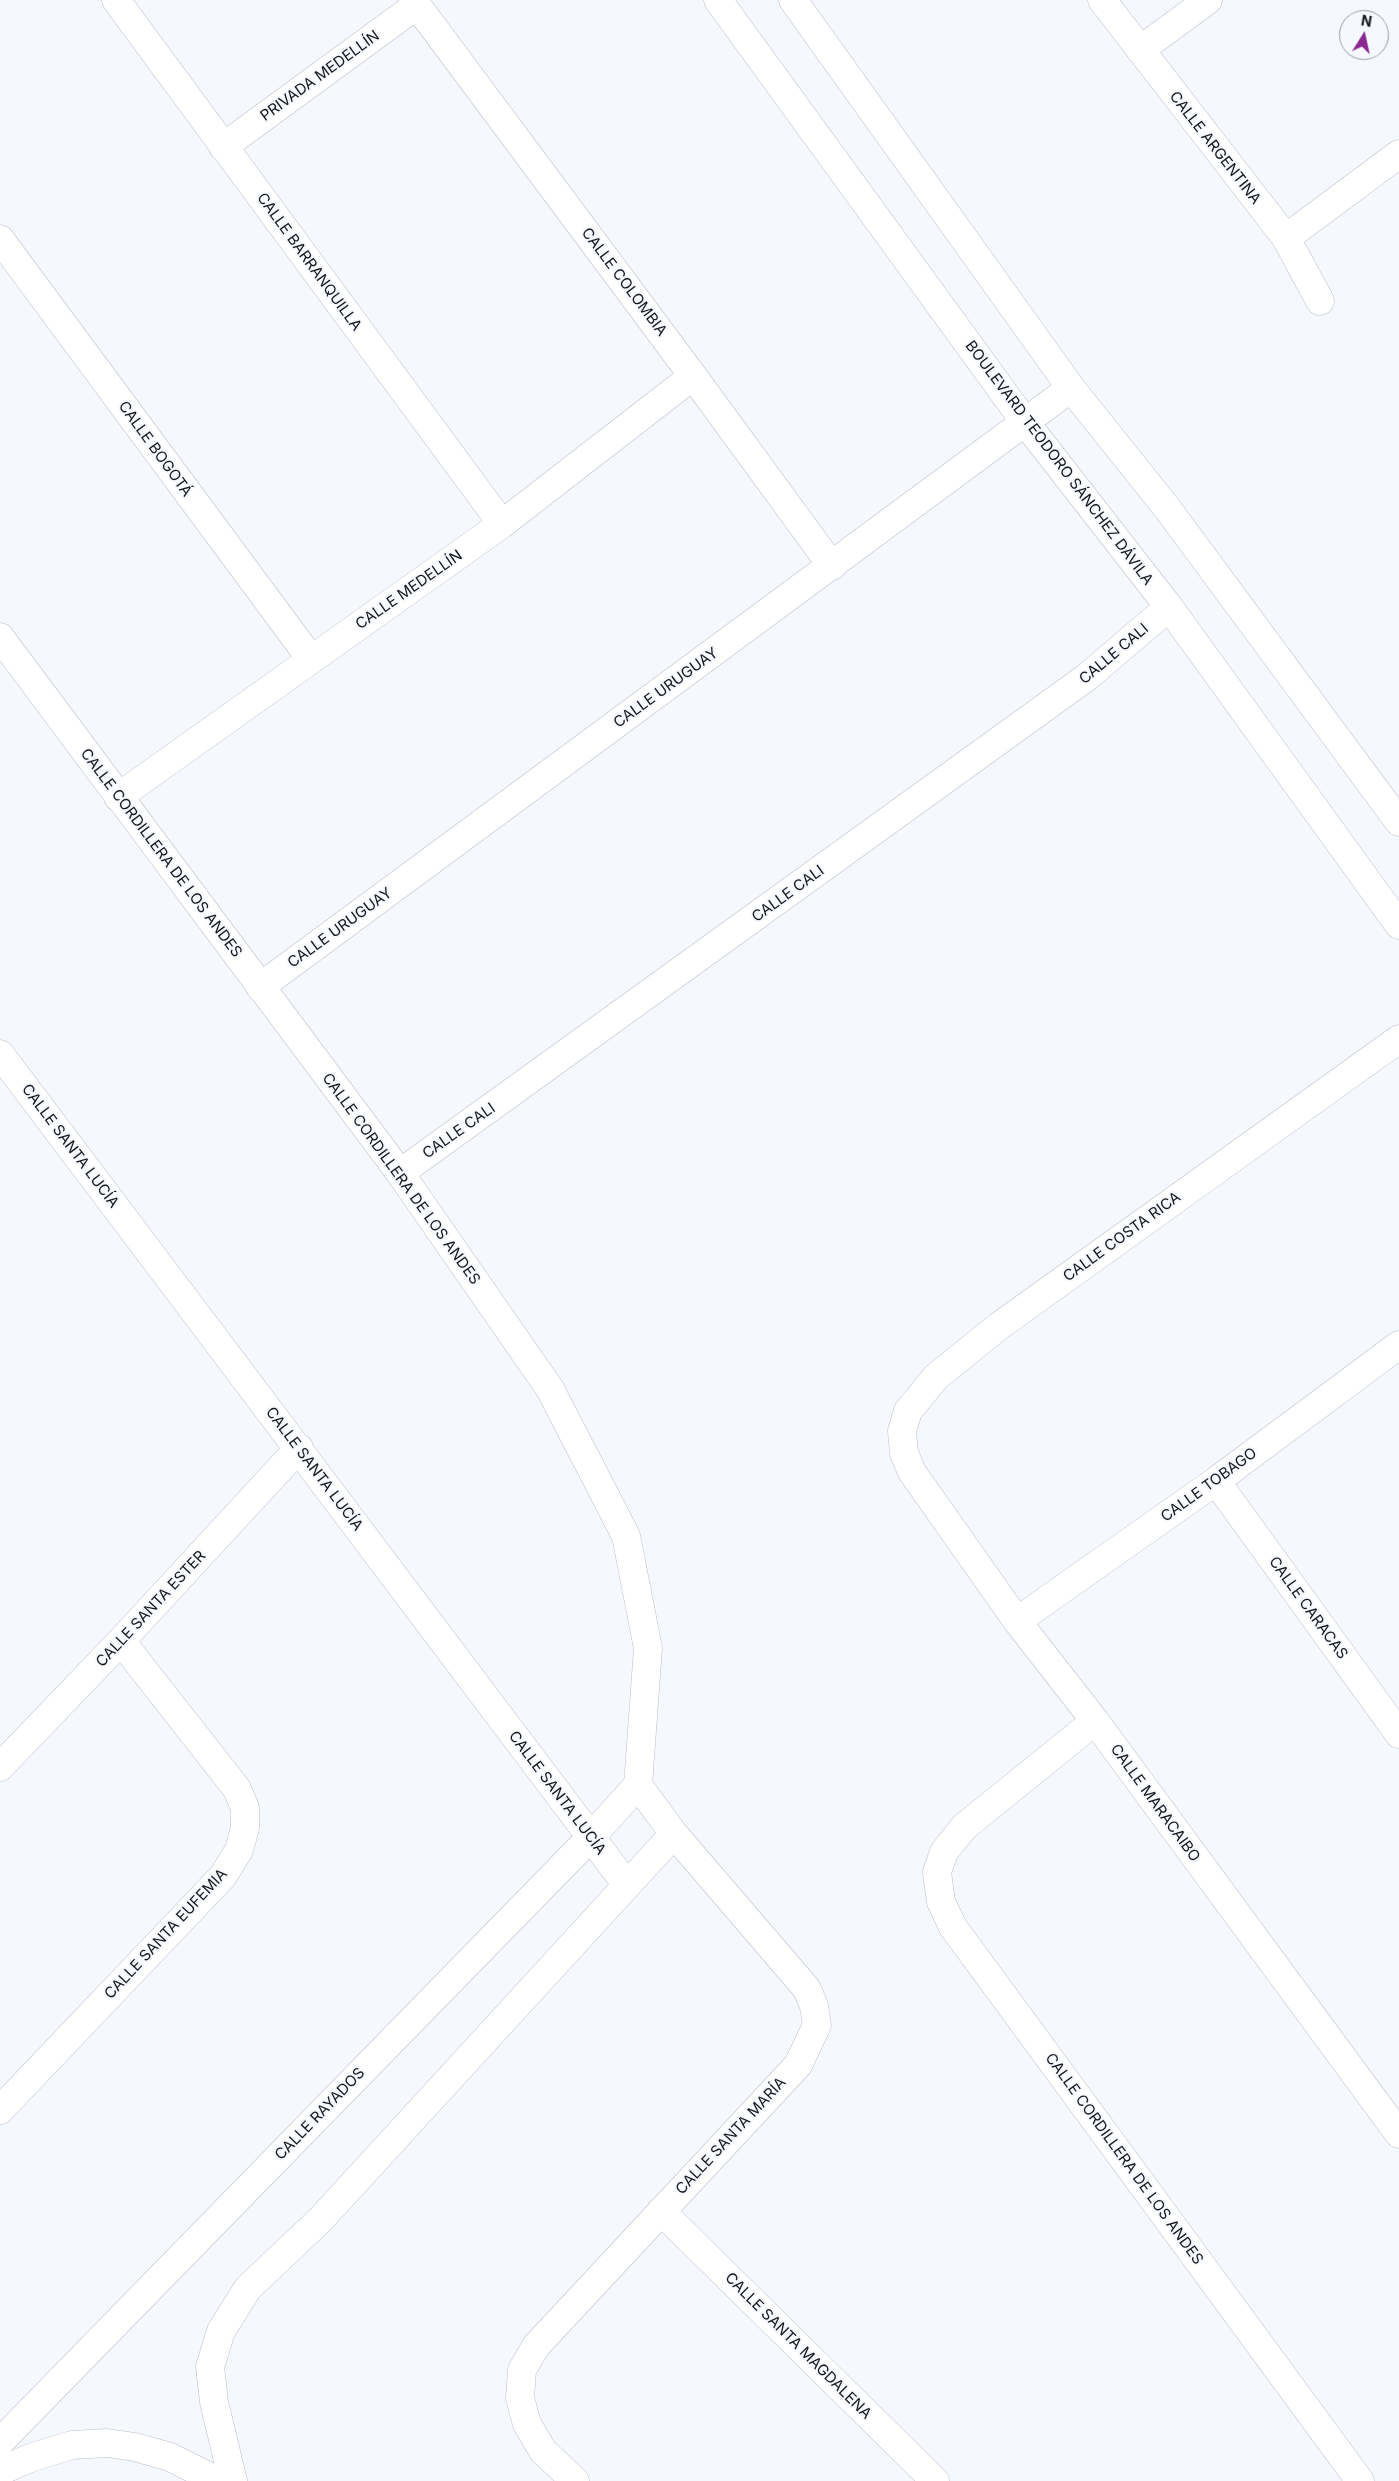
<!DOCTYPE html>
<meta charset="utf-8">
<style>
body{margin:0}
#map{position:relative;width:1399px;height:2481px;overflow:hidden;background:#f5f8ff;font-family:Inter,sans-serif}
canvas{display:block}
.north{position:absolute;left:1339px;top:10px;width:50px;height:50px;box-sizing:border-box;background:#f5f8ff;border:1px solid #9b9da3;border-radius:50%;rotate:10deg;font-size:14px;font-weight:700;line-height:20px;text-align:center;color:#141518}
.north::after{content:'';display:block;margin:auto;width:18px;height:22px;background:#892891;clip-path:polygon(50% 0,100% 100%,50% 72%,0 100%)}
</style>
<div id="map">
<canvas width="1399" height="2481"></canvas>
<div class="north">N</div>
</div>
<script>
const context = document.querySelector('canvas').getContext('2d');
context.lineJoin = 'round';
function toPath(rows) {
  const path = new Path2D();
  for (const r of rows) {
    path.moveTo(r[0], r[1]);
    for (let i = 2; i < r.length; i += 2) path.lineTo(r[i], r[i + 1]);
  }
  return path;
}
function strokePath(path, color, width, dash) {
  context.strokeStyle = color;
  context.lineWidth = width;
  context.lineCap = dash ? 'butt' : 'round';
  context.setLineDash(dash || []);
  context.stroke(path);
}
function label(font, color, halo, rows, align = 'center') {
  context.font = font + ' Inter,sans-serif';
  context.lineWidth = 4;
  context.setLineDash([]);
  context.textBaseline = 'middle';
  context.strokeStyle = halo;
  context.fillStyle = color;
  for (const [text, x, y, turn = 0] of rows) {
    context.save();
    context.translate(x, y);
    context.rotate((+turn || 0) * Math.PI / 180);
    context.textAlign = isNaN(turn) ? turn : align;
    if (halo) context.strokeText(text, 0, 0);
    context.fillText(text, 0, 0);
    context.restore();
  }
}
const pedestrian = toPath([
 [550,1389,626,1536,648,1648,638,1785]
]);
const minor = toPath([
 [116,0,502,524],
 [413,0,693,376,832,566],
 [1102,0,1286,238,1320,301],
 [1140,50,1208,0],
 [223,147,417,5],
 [1286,238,1399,154],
 [0,239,311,659],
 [0,637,400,1173,550,1389],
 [118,797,502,524,693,376],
 [260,987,1071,388],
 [1399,1039,999,1326,936,1377,908,1411,902,1431,904,1453,912,1472,1017,1621,1095,1721,1399,2134],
 [0,1054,627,1885],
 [400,1173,1087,677,1169,607],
 [1216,1481,1399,1734],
 [1017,1621,1216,1481,1399,1345],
 [1095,1721,964,1827,944,1852,937,1872,941,1902,953,1927,1360,2481],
 [0,1767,121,1641,299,1448],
 [0,2110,223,1876,239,1850,245,1828,245,1808,237,1789,121,1641],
 [661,2211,935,2481],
 [0,2442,591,1837,638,1785,674,1834,807,1989,814,2006,817,2025,798,2065,536,2346,522,2370,520,2398,527,2424,543,2451,575,2481],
 [233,2481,214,2402,210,2367,221,2331,248,2288,321,2219,674,1834]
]);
const tertiary = toPath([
 [718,0,1025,422,1169,607,1399,925],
 [793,0,1071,388,1167,508,1399,822],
 [0,2471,33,2457,72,2445,107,2443,135,2447,170,2457,218,2481]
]);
strokePath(pedestrian, '#bbbec7', 29);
strokePath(minor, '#bbbec7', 29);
strokePath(tertiary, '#bbbec7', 29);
strokePath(pedestrian, '#fff', 28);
strokePath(minor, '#fff', 28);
strokePath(tertiary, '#fff', 28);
label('15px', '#141518', '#f5f8ff', [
 ["PRIVADA MEDELLÍN",320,76,-36],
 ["CALLE ARGENTINA",1215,148,52],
 ["CALLE BARRANQUILLA",309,262,54],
 ["CALLE COLOMBIA",624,282,53],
 ["CALLE BOGOTÁ",155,449,54],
 ["BOULEVARD TEODORO SÁNCHEZ DÁVILA",1059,463,53],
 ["CALLE MEDELLÍN",409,590,-35],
 ["CALLE CALI",1114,654,-40],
 ["CALLE URUGUAY",666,688,-36],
 ["CALLE CORDILLERA DE LOS ANDES",161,853,53],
 ["CALLE CALI",788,894,-36],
 ["CALLE URUGUAY",340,928,-36],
 ["CALLE CALI",459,1131,-35],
 ["CALLE SANTA LUCÍA",70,1146,53],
 ["CALLE CORDILLERA DE LOS ANDES",401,1179,54],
 ["CALLE COSTA RICA",1122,1237,-36],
 ["CALLE SANTA LUCÍA",314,1469,53],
 ["CALLE TOBAGO",1209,1485,-36],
 ["CALLE CARACAS",1308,1608,54],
 ["CALLE SANTA ESTER",151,1609,-47],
 ["CALLE SANTA LUCÍA",557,1793,53],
 ["CALLE MARACAIBO",1155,1803,54],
 ["CALLE SANTA EUFEMIA",166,1934,-47],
 ["CALLE RAYADOS",320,2114,-46],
 ["CALLE SANTA MARÍA",731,2136,-47],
 ["CALLE CORDILLERA DE LOS ANDES",1124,2159,54],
 ["CALLE SANTA MAGDALENA",798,2346,45]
]);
</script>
